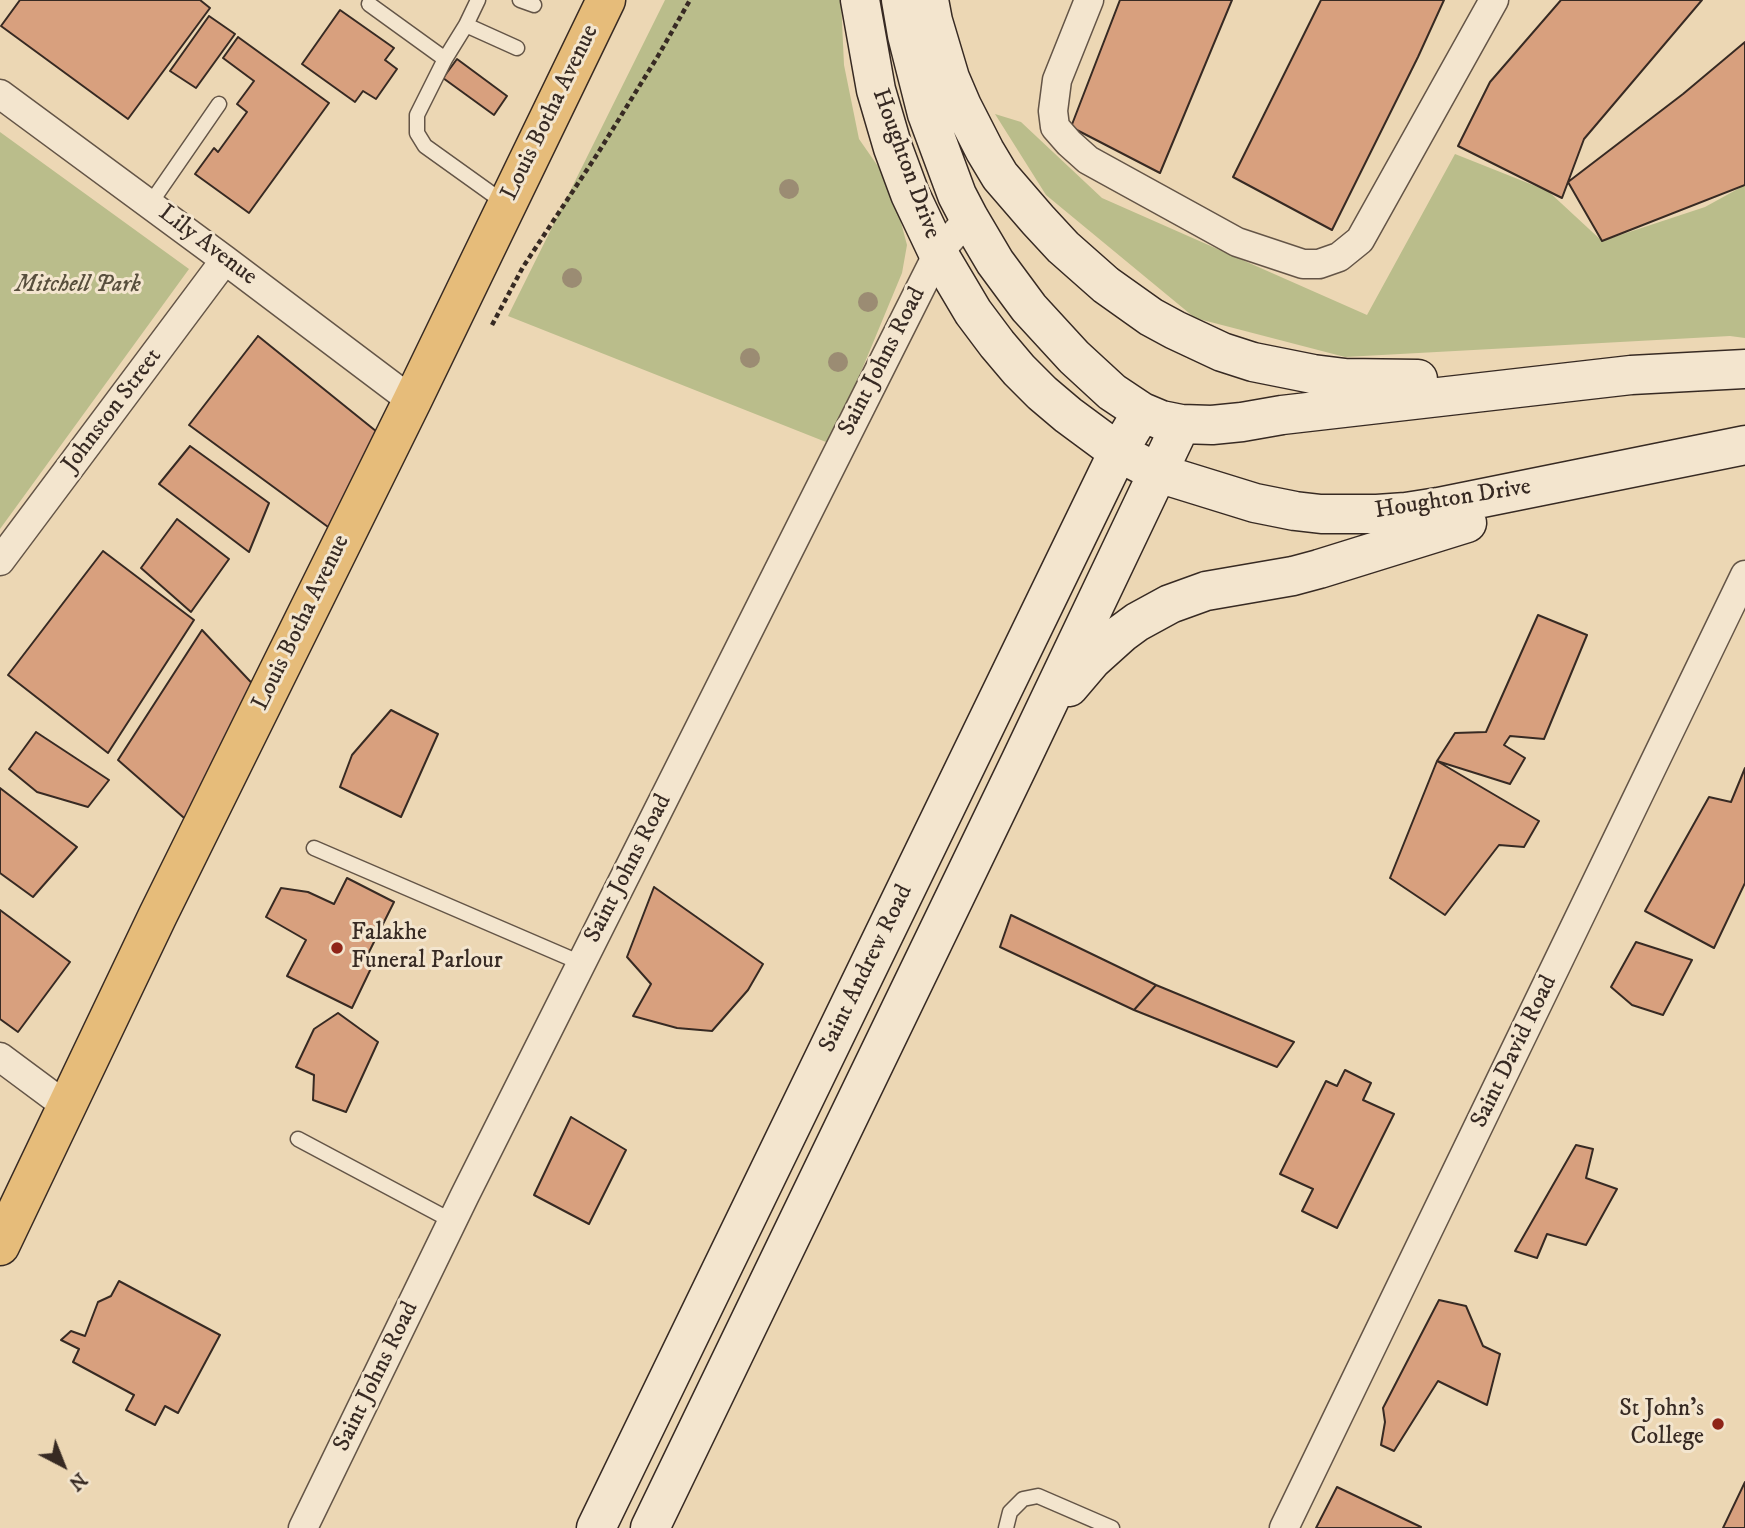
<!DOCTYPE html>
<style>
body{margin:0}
#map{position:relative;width:1745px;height:1528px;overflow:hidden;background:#ecd7b4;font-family:"IM FELL DW Pica",serif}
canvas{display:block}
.north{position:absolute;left:28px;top:1430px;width:70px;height:70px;-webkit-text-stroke:5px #f3e5ce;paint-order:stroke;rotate:138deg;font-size:19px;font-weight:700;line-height:28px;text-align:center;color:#372a23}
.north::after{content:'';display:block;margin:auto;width:24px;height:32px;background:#372a23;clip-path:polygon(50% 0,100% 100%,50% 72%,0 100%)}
</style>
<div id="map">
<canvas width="1745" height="1528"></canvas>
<div class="north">N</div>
</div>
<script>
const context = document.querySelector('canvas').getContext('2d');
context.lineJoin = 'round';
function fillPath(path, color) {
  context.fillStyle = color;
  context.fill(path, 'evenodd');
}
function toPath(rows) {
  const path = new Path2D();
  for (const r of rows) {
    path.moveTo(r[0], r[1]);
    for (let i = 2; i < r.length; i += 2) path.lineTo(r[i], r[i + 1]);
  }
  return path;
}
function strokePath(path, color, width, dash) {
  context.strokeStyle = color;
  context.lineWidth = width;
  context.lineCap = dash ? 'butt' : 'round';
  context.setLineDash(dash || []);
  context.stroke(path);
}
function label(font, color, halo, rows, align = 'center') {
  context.font = font + ' "IM FELL DW Pica",serif';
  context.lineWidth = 6;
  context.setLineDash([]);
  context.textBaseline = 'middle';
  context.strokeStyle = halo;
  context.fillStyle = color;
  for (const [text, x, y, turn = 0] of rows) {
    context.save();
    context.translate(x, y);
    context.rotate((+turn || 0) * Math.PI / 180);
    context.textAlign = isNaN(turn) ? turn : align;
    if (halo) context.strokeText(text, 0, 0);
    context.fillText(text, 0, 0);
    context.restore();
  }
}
fillPath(toPath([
 [665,0,841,0,844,65,859,139,891,185,907,245,902,273,831,444,508,316],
 [995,114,1021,122,1102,198,1367,315,1455,154,1548,191,1602,241,1705,207,1745,185,1745,338,1730,336,1345,357,1195,318,1046,195],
 [0,132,189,269,0,529]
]), '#babd8b');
const building = toPath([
 [20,0,200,0,210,8,128,119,1,26,20,0],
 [1120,0,1232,0,1160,173,1071,127,1120,0],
 [1321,0,1444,0,1418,57,1332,230,1233,177,1321,0],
 [1561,0,1702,0,1584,139,1562,198,1458,146,1490,82,1561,0],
 [340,10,394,48,385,60,397,69,376,99,363,91,355,102,302,64,340,10],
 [209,16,235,34,196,88,170,71,209,16],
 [238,37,329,103,249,213,195,174,214,148,218,152,247,112,237,104,254,81,223,58,238,37],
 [1745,42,1745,185,1602,241,1568,182,1683,94,1745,42],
 [457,59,507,96,494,115,443,78,457,59],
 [258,336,387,440,339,535,189,425,258,336],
 [190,446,269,503,249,552,159,484,190,446],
 [177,519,229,559,191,612,141,568,177,519],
 [103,551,194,620,108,753,8,675,103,551],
 [1538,615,1587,635,1544,739,1510,736,1504,745,1525,758,1510,784,1437,761,1455,733,1486,732,1538,615],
 [202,630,262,694,191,824,118,760,202,630],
 [391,710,438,734,401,817,340,787,352,755,391,710],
 [36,732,109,780,88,807,37,792,9,769,36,732],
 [1437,761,1539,821,1524,847,1499,845,1445,915,1390,878,1437,761],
 [1745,768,1745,883,1714,948,1645,911,1709,797,1731,802,1745,768],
 [0,788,77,847,33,897,0,873,0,788],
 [347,878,394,902,367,956,375,960,352,1008,287,976,306,940,266,917,281,888,308,892,334,904,347,878],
 [654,887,763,964,748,990,712,1031,677,1028,633,1016,651,984,627,957,654,887],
 [0,910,70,962,18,1032,0,1019,0,910],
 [1011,915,1156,985,1134,1010,1000,947,1011,915],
 [1636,942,1692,960,1663,1015,1632,1005,1611,987,1636,942],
 [1156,985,1294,1042,1277,1067,1134,1010,1156,985],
 [338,1013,378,1042,346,1112,313,1100,314,1075,296,1067,314,1029,338,1013],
 [1345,1070,1371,1083,1363,1100,1394,1114,1337,1228,1302,1211,1313,1189,1280,1174,1326,1081,1337,1086,1345,1070],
 [571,1117,626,1150,589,1224,534,1195,571,1117],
 [1576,1145,1593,1149,1586,1178,1617,1189,1586,1245,1547,1234,1537,1258,1515,1251,1576,1145],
 [119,1281,220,1335,178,1413,165,1406,155,1425,126,1410,134,1395,73,1362,79,1349,61,1340,71,1331,85,1336,98,1302,111,1296,119,1281],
 [1439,1300,1466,1306,1483,1346,1500,1354,1487,1405,1438,1381,1394,1451,1381,1445,1385,1422,1383,1408,1439,1300],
 [1745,1482,1745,1528,1723,1528,1745,1482],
 [1337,1487,1421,1527,1420,1528,1316,1528,1337,1487]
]);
fillPath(building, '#d8a07e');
strokePath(building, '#372a23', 2);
const lane = toPath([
 [478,0,466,25,445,59,417,115,417,133,425,146,506,204],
 [520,0,534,5],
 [369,4,445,59],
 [466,25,517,48],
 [150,204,219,104],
 [314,848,581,963],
 [298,1139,452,1221],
 [1006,1528,1010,1512,1023,1499,1038,1496,1112,1528]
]);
const street = toPath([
 [1089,0,1057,80,1053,111,1055,127,1069,143,1088,160,1237,242,1303,264,1319,264,1339,257,1360,240,1494,0],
 [0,94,225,260,412,401],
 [0,561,225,260],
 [0,1057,66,1106],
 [303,1528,465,1195,938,253,969,218],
 [1284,1528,1745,575]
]);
const secondary = toPath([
 [860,0,876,90,893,148,910,194,938,253,973,312,997,344,1019,370,1042,393,1068,415,1118,452,1158,473,1255,503,1295,511,1321,514,1377,514,1406,512,1438,507,1745,445],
 [901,0,907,35,927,114,957,195,969,218,995,262,1029,308,1074,357,1112,392,1142,412,1161,420,1181,424,1212,425,1242,422,1282,415,1631,375,1745,369],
 [929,0,933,21,950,78,962,106,985,151,1000,176,1038,220,1063,247,1106,285,1151,317,1175,330,1222,352,1253,362,1313,374,1345,378,1418,379],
 [1069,687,1092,660,1122,633,1137,622,1170,604,1206,591,1293,576,1319,569,1467,523],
 [596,1528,1118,452,1142,412],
 [650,1528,1020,762,1181,424]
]);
const primary = toPath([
 [0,1246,158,915,412,401,606,0]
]);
strokePath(lane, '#645547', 17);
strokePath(street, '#645547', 31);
strokePath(secondary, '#372a23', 41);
strokePath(primary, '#372a23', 41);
strokePath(toPath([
 [492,325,523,267,598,153,658,56,690,0]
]), '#372a23', 4.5, [5, 3.5]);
strokePath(lane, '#f3e5ce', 14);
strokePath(street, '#f3e5ce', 28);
strokePath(secondary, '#f3e5ce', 38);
strokePath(primary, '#e6bc7a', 38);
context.fillStyle = '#9b8c73';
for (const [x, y] of [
 [789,189],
 [572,278],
 [868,302],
 [750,358],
 [838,362]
]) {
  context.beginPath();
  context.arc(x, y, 10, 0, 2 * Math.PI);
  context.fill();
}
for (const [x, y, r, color] of [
 [337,948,7,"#8f2418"],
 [1718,1424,7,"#8f2418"]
]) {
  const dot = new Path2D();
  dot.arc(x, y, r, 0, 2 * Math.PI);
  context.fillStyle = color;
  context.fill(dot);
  strokePath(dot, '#f3e5ce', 2.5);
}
label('24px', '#372a23', '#f3e5ce', [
 ["Louis Botha Avenue",551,113,-64],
 ["Houghton Drive",905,164,70],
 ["Lily Avenue",207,246,37],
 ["Saint Johns Road",883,362,-63],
 ["Johnston Street",113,411,-53],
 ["Houghton Drive",1453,500,-9],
 ["Louis Botha Avenue",302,623,-64],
 ["Saint Johns Road",629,869,-63],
 ["Saint Andrew Road",867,969,-64],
 ["Saint David Road",1515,1052,-64],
 ["Saint Johns Road",377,1377,-64]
]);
label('italic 24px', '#584f3d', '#f3e5ce', [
 ["Mitchell Park",78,286]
]);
label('24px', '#372a23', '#f3e5ce', [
 ["Falakhe",351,934],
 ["Funeral Parlour",351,962],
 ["St John's",1704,1410,"right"],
 ["College",1704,1438,"right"]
], 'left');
</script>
